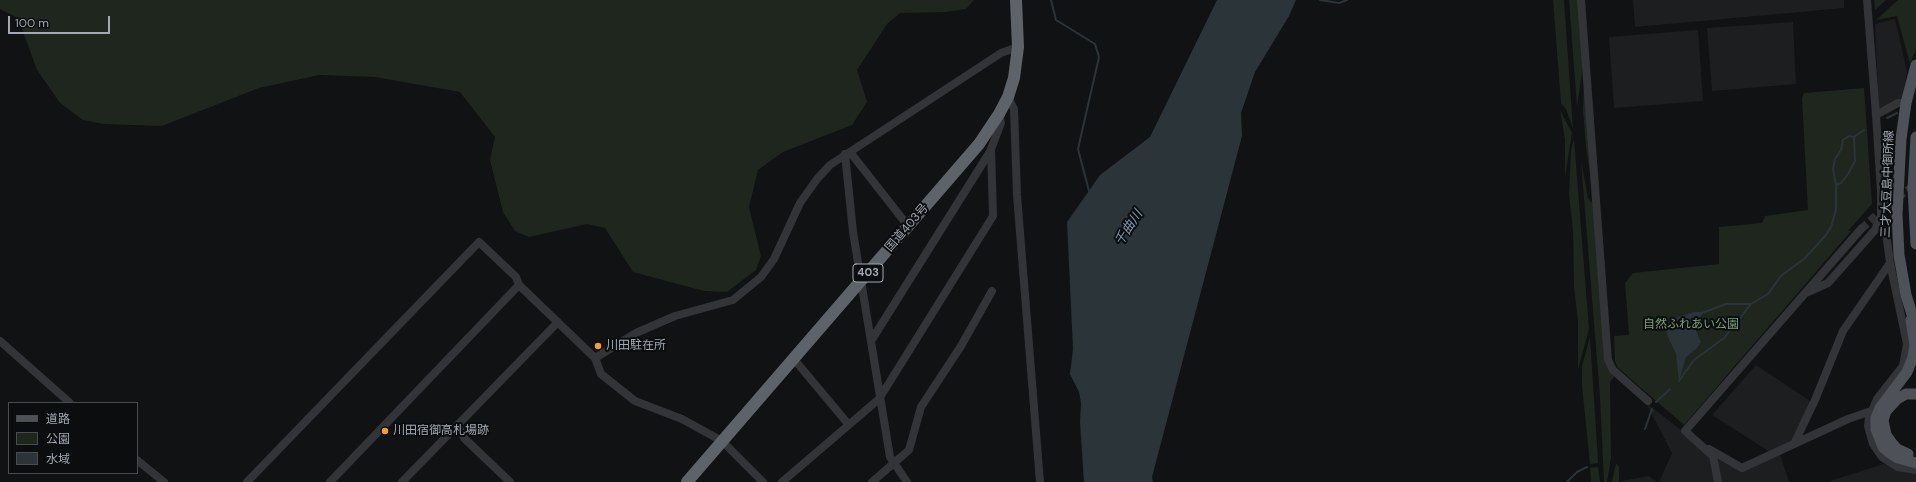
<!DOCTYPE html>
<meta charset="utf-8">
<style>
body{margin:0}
#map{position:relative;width:1916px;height:482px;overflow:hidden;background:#111213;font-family:"DM Sans","Noto Sans JP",sans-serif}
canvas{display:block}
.legend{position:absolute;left:8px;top:402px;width:130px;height:72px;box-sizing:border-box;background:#0c0d0e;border:1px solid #484b50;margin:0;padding:5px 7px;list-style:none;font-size:12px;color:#a2a9b4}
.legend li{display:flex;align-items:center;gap:8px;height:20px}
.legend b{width:20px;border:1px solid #484b50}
.scale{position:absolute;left:8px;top:16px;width:102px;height:18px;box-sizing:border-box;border:2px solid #a2a9b4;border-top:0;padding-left:5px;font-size:12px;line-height:14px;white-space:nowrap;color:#a2a9b4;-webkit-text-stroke:3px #0c0d0e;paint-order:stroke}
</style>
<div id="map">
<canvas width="1916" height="482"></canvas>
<ul class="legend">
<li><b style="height:5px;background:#4e5157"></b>道路</li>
<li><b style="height:11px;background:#1e261e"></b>公園</li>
<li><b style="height:11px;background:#2a3439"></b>水域</li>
</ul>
<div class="scale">100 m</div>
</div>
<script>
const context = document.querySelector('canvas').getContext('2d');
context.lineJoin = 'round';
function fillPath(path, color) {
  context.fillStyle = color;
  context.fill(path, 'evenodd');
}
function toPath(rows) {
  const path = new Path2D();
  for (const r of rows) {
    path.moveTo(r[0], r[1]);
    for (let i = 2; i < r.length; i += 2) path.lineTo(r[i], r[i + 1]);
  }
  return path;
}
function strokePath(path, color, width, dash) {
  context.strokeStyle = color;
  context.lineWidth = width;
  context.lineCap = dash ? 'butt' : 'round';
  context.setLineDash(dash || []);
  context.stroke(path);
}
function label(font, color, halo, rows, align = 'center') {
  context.font = font + ' "DM Sans","Noto Sans JP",sans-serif';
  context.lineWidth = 4;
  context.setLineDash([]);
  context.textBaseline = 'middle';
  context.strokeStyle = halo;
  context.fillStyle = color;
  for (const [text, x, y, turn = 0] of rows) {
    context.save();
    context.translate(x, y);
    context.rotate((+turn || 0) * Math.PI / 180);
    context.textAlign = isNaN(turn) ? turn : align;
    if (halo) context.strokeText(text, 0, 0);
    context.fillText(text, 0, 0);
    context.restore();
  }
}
fillPath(toPath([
 [1633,0,1844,0,1844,8,1635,27],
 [1895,19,1907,72,1902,100,1879,110,1875,24],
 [1793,22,1796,84,1712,91,1707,28],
 [1698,30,1703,101,1614,108,1609,37],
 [1756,365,1813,403,1793,442,1770,452,1712,415],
 [1646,403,1694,440,1741,469,1780,454,1789,482,1659,482,1672,453],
 [1884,464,1916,474,1916,482,1827,482],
 [1649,476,1657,482,1621,482,1621,481]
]), '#1d1e20');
fillPath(toPath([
 [0,0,974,0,966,9,946,12,900,13,887,24,857,70,867,102,852,125,783,152,758,170,749,207,761,256,756,270,727,292,704,291,633,272,605,228,587,224,529,237,515,231,503,212,490,160,495,137,460,92,375,77,319,75,259,88,162,126,104,124,83,120,60,103,37,70,18,18,0,9],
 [1553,0,1564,0,1573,129,1566,109,1561,103],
 [1569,0,1579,0,1583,66,1577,107],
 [1874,0,1886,0,1875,10],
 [1898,0,1916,0,1916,49,1910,64,1897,16,1876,20],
 [1584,85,1592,186,1586,147,1583,110],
 [1864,88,1872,204,1848,231,1852,230,1684,425,1618,368,1615,361,1614,336,1629,335,1625,283,1633,273,1719,264,1719,227,1762,223,1765,216,1808,210,1802,98,1804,93],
 [1560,110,1572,133,1565,177,1565,140],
 [1574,139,1589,329,1578,370,1578,321,1574,287,1573,231,1569,194,1571,150],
 [1581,161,1588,198,1593,204,1606,365,1615,376,1610,382,1611,458,1607,482,1604,482,1600,397],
 [1590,337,1598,461,1598,463,1590,464,1582,386,1582,366],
 [1616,463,1619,467,1619,482,1612,482],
 [1598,467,1600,482,1591,482,1590,468]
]), '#1e261e');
fillPath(toPath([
 [1217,0,1296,0,1289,16,1255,72,1241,113,1242,136,1152,477,1153,482,1084,482,1080,422,1081,403,1079,392,1070,374,1073,349,1067,222,1100,175,1150,137],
 [1694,312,1703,312,1695,328,1701,342,1697,348,1686,357,1679,381,1676,354,1668,337,1666,330,1669,324,1675,318]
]), '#2a3439');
strokePath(toPath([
 [1051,0,1056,20,1095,44,1099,57,1078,149,1089,191],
 [1320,0,1339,3,1347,0],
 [1887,118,1897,113],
 [1836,185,1833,169,1835,159,1841,150,1843,140,1849,136,1854,137],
 [1702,313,1726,304,1751,304],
 [1679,381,1694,360,1724,338,1751,304,1768,294,1781,276,1805,258,1826,235,1831,227,1836,210,1836,185,1841,183,1848,174,1855,161,1854,137,1864,130],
 [1656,402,1670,389],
 [1645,429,1652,409],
 [1567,482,1577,472,1587,467]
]), '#2a3439', 2);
strokePath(toPath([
 [1861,229,1889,204,1916,184]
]), '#2e3033', 8, [8, 4]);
strokePath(toPath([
 [1581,0,1608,360,1613,370,1648,401],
 [1008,97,1014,109,1017,195,1040,482],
 [1876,115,1898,103,1906,103],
 [850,152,908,226],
 [845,154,853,232,890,457,907,482],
 [1878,225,1886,232,1890,263,1907,344,1903,366,1877,399,1869,418,1868,426,1873,444,1882,457,1898,467,1916,470],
 [1808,292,1828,283,1875,230,1881,216,1881,192,1876,115,1867,0],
 [0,341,70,403],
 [871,341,991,150],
 [595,358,636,333,675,316,733,300,761,277,774,259,800,203,817,179,830,165,1001,53,1018,47],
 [793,358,849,425],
 [458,426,465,439,510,482],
 [1794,444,1815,400,1843,331,1890,263],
 [1709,449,1742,468,1848,419,1871,411],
 [137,460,164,482],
 [247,482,479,242,516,277,519,285,595,358,601,374,635,401,682,419,722,441,763,482],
 [330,482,519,285],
 [402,482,558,322],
 [782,482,879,399,993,216,991,149,1001,123,999,114],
 [872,482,909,450,921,407,961,346,992,291],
 [1718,482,1713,456,1685,431,1861,229]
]), '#323438', 8);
strokePath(toPath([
 [1916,65,1906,103,1901,139,1897,214,1899,255,1906,295,1916,327],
 [1916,137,1913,188,1916,244],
 [1911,320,1915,345,1913,357,1907,372,1880,408,1876,418,1876,429,1883,447,1890,453,1898,458,1916,463],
 [1908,454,1897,449,1891,442,1886,435,1883,420,1886,411,1897,399,1906,394,1916,394]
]), '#4e5157', 11);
strokePath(toPath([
 [687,482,979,144,999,114,1008,97,1014,78,1018,47,1016,0]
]), '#5e6269', 12);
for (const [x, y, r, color] of [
 [598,346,4,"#f79e25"],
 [385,431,4,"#f79e25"]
]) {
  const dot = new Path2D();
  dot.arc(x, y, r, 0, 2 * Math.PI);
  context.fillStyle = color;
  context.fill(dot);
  strokePath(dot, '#0c0d0e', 1.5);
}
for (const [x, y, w] of [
 [868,273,30]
]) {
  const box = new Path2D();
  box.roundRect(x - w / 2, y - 9, w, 18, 3);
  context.fillStyle = '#0c0d0e';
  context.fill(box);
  strokePath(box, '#a2a9b4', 1);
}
label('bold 11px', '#a2a9b4', null, [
 ["403",868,273]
]);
label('12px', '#a2a9b4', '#0c0d0e', [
 ["三才大豆島中御所線",1888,184,-88],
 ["国道403号",907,228,-49]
]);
label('12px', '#7aa078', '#0c0d0e', [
 ["自然ふれあい公園",1691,325]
]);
label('12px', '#a2a9b4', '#0c0d0e', [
 ["川田駐在所",606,346],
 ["川田宿御高札場跡",393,431]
], 'left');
label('italic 13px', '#779bb1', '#0c0d0e', [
 ["千曲川",1129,228,-57]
]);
</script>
